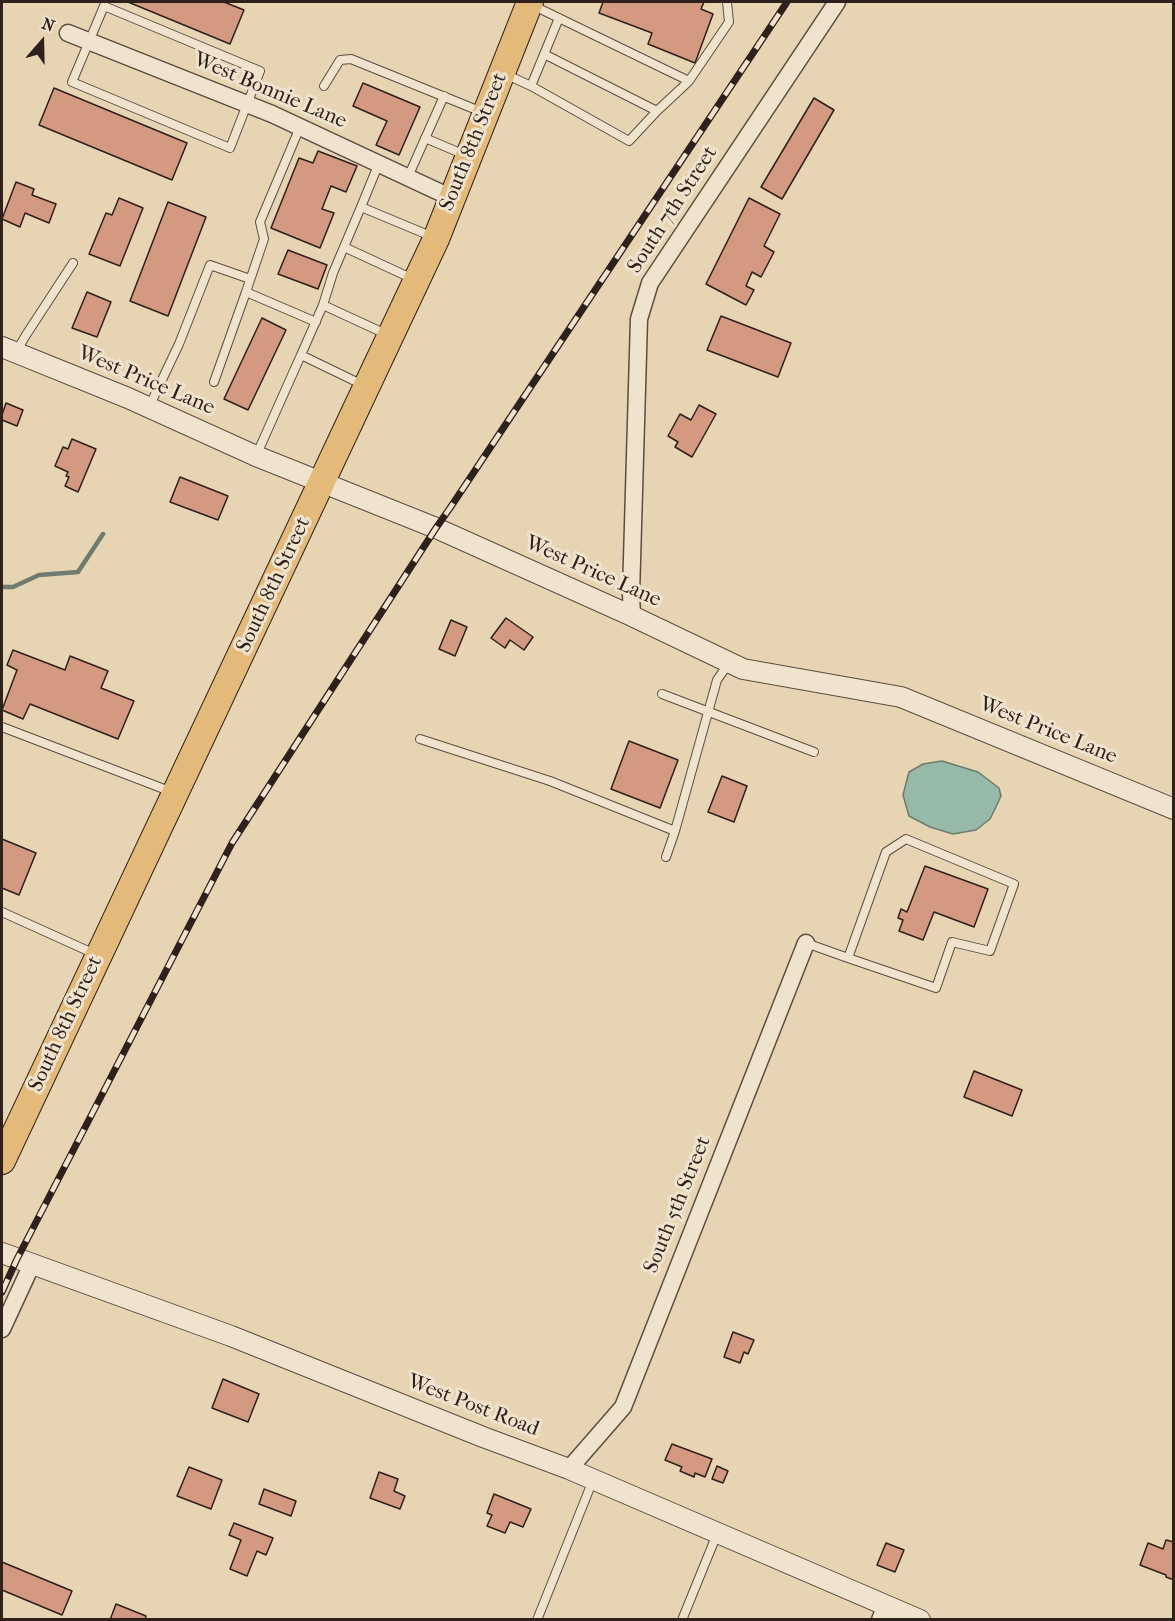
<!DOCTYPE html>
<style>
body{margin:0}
#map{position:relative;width:1175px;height:1621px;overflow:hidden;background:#e6d4b3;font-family:"IM FELL French Canon",serif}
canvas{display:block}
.frame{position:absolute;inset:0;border:3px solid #2e201a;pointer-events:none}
.north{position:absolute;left:12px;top:12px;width:60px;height:60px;-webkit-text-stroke:4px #efe3ce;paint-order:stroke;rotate:20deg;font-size:16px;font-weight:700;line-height:24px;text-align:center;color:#2e201a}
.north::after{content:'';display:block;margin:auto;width:21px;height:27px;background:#2e201a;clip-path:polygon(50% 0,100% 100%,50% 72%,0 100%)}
</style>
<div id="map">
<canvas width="1175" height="1621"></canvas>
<div class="frame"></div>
<div class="north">N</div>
</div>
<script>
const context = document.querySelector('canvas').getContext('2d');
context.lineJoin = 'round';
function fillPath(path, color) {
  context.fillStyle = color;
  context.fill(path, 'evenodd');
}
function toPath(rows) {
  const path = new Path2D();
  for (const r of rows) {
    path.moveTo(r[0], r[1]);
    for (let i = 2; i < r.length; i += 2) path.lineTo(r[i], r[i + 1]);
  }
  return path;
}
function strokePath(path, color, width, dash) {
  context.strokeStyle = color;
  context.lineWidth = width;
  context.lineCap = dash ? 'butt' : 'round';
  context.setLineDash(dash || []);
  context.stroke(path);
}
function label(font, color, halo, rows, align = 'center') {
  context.font = font + ' "IM FELL French Canon",serif';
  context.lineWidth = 6;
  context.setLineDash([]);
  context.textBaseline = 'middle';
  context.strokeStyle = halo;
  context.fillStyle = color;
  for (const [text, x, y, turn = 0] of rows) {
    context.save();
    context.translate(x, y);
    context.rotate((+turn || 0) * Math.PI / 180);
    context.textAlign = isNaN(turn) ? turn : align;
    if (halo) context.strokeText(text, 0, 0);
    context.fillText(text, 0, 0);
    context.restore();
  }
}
const water = toPath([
 [942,761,978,772,999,788,1001,796,996,807,990,819,976,830,953,834,930,827,909,816,903,795,909,772,923,764,942,761]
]);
fillPath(water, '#97b9a8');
strokePath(water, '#6d7c6f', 1.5);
strokePath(toPath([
 [2,587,13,587,39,575,78,572,103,534]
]), '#6d7c6f', 4.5);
const building = toPath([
 [128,2,224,2,244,10,230,44,128,2],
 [603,2,704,2,701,9,713,14,695,63,648,44,652,33,599,13,603,2],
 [363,83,420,107,399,155,376,145,387,121,353,106,363,83],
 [54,88,187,143,172,180,39,125,54,88],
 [814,98,834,110,782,199,761,187,814,98],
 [318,151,357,166,346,192,331,186,322,209,334,213,320,248,271,228,299,158,313,163,318,151],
 [16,182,34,189,32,195,56,204,49,223,25,213,20,227,2,219,16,182],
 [119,198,143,208,120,266,89,254,106,213,112,215,119,198],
 [749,198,780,214,764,246,774,252,761,277,752,272,746,286,754,290,746,305,706,284,749,198],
 [168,202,206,217,168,316,130,301,168,202],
 [288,250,327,265,318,289,278,274,288,250],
 [87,292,111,302,97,337,72,328,87,292],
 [721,316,791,343,778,377,707,350,721,316],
 [262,318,286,330,248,410,224,399,262,318],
 [6,403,23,410,17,426,2,420,2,415,6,403],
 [699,405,716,414,692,457,675,447,678,442,668,436,680,414,691,420,699,405],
 [72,439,96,449,78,492,65,486,69,477,66,476,68,472,55,466,63,447,68,449,72,439],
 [180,477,228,496,218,520,170,502,180,477],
 [506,618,533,637,524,650,510,640,505,648,491,638,506,618],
 [451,620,467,627,455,656,439,649,451,620],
 [13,650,65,670,70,656,108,671,101,688,134,701,118,739,30,704,23,719,2,710,17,670,7,665,13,650],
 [629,741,678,760,660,808,611,789,629,741],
 [722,776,747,786,734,822,708,812,722,776],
 [2,839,36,853,19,895,2,888,2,839],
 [925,866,988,889,974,927,934,912,923,940,899,931,903,920,898,918,901,909,907,912,925,866],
 [974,1071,1022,1090,1012,1116,964,1097,974,1071],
 [733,1332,754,1340,748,1354,744,1352,740,1363,724,1357,733,1332],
 [223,1379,259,1394,248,1422,212,1408,223,1379],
 [672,1444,712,1459,705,1477,695,1473,694,1477,680,1471,682,1467,665,1460,672,1444],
 [717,1466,728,1471,723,1483,712,1479,717,1466],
 [189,1467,222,1480,211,1509,177,1496,189,1467],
 [379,1472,398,1479,394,1491,405,1496,400,1509,370,1498,379,1472],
 [264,1489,296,1501,291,1516,259,1504,264,1489],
 [494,1494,531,1509,523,1527,510,1522,505,1533,487,1526,492,1515,487,1513,494,1494],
 [234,1523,273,1538,266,1555,257,1551,247,1576,230,1569,241,1540,229,1535,234,1523],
 [1166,1540,1174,1542,1174,1580,1166,1577,1166,1575,1140,1565,1148,1543,1163,1549,1166,1540],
 [886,1543,904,1550,895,1572,877,1565,886,1543],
 [2,1562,72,1591,62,1615,2,1590,2,1562],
 [116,1604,146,1616,145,1620,110,1620,116,1604]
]);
fillPath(building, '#d39a81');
strokePath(building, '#2e201a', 1.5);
const service = toPath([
 [532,5,689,81],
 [104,6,260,71,230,148,72,82,104,6],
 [544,54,657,111],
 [505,74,531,86,629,141,657,111,689,81,729,22,727,2],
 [324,86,340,60,351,59,482,112],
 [531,86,559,18],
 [300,127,260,222,264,239,246,292,316,322],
 [425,138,465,155],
 [379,163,361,207,433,237],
 [408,177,444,96],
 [361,207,344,247,413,279],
 [323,305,333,273,344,247],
 [16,352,26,335,73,263],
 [301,355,323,305,388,335],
 [214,382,246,292],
 [149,407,179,344,210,265,250,279],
 [256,456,301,355,363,385],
 [662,694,814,752],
 [2,727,172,792],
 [420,739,550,781,675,831,717,680,729,663],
 [666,857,675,831],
 [2,912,97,955],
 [806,943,848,958,936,988,952,942,990,951,1014,884,906,839,886,852,848,958],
 [537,1620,593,1480],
 [682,1620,717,1534]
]);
const minor = toPath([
 [68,33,272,114,452,198],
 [632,616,631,594,639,319,650,283,837,2],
 [2,1329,32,1264],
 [569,1469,623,1407,806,943],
 [880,1620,886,1605]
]);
const tertiary = toPath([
 [2,347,128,398,256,456,436,528,632,616,743,669,901,697,1174,809],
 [2,1253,231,1336,483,1437,569,1469,920,1620]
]);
const primary = toPath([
 [2,1161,436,239,530,2]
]);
strokePath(service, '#5c4d40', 10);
strokePath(minor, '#5c4d40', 19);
strokePath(tertiary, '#5c4d40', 22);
strokePath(primary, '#2e201a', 28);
strokePath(service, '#efe3ce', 8);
strokePath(minor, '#efe3ce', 16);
strokePath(tertiary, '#efe3ce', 20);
strokePath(primary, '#e3ba7a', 26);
const rail = toPath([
 [2,1292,17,1259,232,843,436,528,450,508,787,2]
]);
strokePath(rail, '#2e201a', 7);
strokePath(rail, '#efe3ce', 4.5, [14]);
label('21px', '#2e201a', '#efe3ce', [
 ["West Bonnie Lane",270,91,23],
 ["South 8th Street",474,142,-68],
 ["South 7th Street",673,210,-57],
 ["West Price Lane",146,381,23],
 ["West Price Lane",593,572,24],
 ["South 8th Street",274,585,-65],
 ["West Price Lane",1048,731,22],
 ["South 8th Street",66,1024,-65],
 ["South 5th Street",678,1205,-68],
 ["West Post Road",473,1406,21]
]);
</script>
